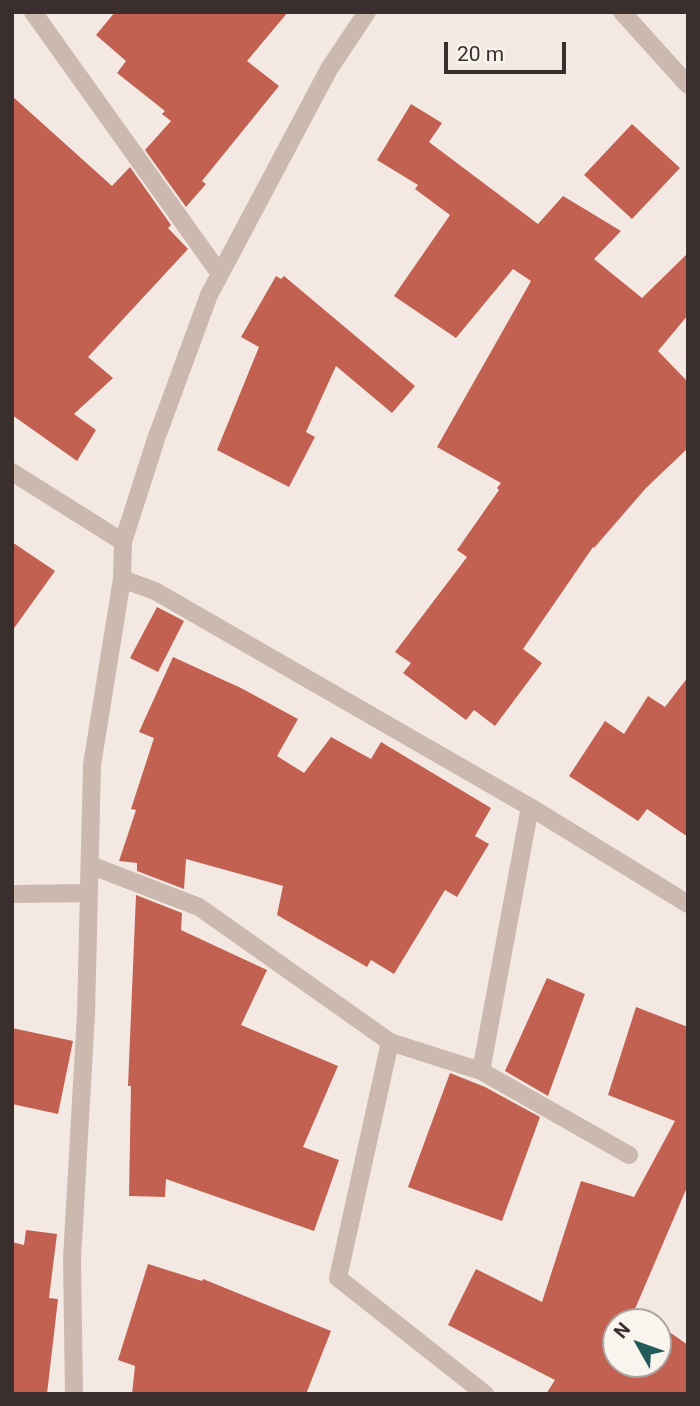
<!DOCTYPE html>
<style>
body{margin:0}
#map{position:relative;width:700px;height:1406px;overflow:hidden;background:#f3e9e2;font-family:Roboto,sans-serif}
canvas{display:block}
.frame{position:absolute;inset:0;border:14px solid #3a2f2c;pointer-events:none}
.north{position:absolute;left:602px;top:1308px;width:70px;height:70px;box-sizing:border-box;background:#faf4ef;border:2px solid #ada5a1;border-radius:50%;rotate:310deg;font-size:19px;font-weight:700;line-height:28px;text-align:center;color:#3a2f2c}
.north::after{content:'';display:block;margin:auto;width:24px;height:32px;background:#225b59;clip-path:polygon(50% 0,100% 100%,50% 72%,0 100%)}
.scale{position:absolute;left:444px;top:42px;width:122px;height:32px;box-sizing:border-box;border:4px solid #3a2f2c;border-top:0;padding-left:9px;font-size:21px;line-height:24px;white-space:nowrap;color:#3a2f2c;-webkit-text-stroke:5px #faf4ef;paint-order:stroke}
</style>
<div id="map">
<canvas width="700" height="1406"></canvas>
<div class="frame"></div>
<div class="north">N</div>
<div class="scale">20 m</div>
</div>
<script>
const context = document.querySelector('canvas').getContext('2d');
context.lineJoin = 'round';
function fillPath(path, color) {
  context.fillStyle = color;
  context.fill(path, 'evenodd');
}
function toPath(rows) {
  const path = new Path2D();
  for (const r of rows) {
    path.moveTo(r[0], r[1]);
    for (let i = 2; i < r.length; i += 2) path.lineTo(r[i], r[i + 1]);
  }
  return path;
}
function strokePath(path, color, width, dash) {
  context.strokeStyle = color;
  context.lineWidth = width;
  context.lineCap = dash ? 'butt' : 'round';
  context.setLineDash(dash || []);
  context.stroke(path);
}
fillPath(toPath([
 [115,12,288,12,247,61,279,86,202,181,206,184,186,207,145,150,171,121,162,114,165,111,117,73,126,61,96,35],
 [12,96,112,186,130,167,171,225,168,228,188,249,88,357,113,378,74,414,96,430,77,461,12,415],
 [411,104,442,123,429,142,538,224,563,196,621,231,594,259,642,298,688,253,688,315,658,351,688,382,688,448,646,488,594,548,593,547,523,649,542,663,495,726,474,710,466,720,403,673,411,663,395,652,467,557,457,550,499,490,497,488,501,483,437,447,531,281,513,269,456,338,394,296,450,215,415,189,418,185,377,160],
 [632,124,680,168,632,219,584,175],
 [276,276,281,279,284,276,415,386,392,413,336,366,306,432,315,437,289,487,217,450,259,347,241,337],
 [12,542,55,571,12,631],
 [157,607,184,621,158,672,130,658],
 [173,657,241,688,298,719,277,756,304,773,331,737,371,759,381,742,491,808,475,836,489,844,457,897,445,890,394,974,371,960,367,967,277,915,283,886,186,859,184,889,137,871,137,863,119,861,136,810,131,809,154,738,139,732],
 [688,677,688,837,647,809,638,821,569,776,605,721,624,734,648,696,665,707],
 [136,895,182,913,181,930,267,970,241,1025,338,1066,303,1147,339,1160,314,1231,166,1179,165,1197,129,1196,131,1086,128,1086],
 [547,978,585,994,548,1096,505,1071],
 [636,1007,688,1027,688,1185,635,1309,654,1322,616,1322,616,1364,658,1364,658,1324,688,1345,688,1394,546,1394,555,1380,448,1325,476,1269,542,1302,581,1181,634,1197,675,1121,608,1095],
 [12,1028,73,1041,58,1114,12,1104],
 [450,1073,485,1087,540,1117,502,1221,408,1187],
 [26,1230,57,1234,49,1298,58,1299,47,1394,12,1394,12,1242,24,1245],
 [148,1264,202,1281,203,1279,331,1331,306,1394,132,1394,135,1366,118,1360]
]), '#c26151');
strokePath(toPath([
 [33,12,220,274],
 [622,12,688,85],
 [12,472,123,542],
 [122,579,155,591,530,807,688,904],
 [90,865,199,907,390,1042,481,1071,629,1155],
 [12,894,89,893],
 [390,1042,338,1278,485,1394],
 [481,1071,530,807],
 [74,1394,72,1259,86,1014,92,765,122,579,123,542,156,439,209,295,329,69,367,12]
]), '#cbb8ae', 18);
</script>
